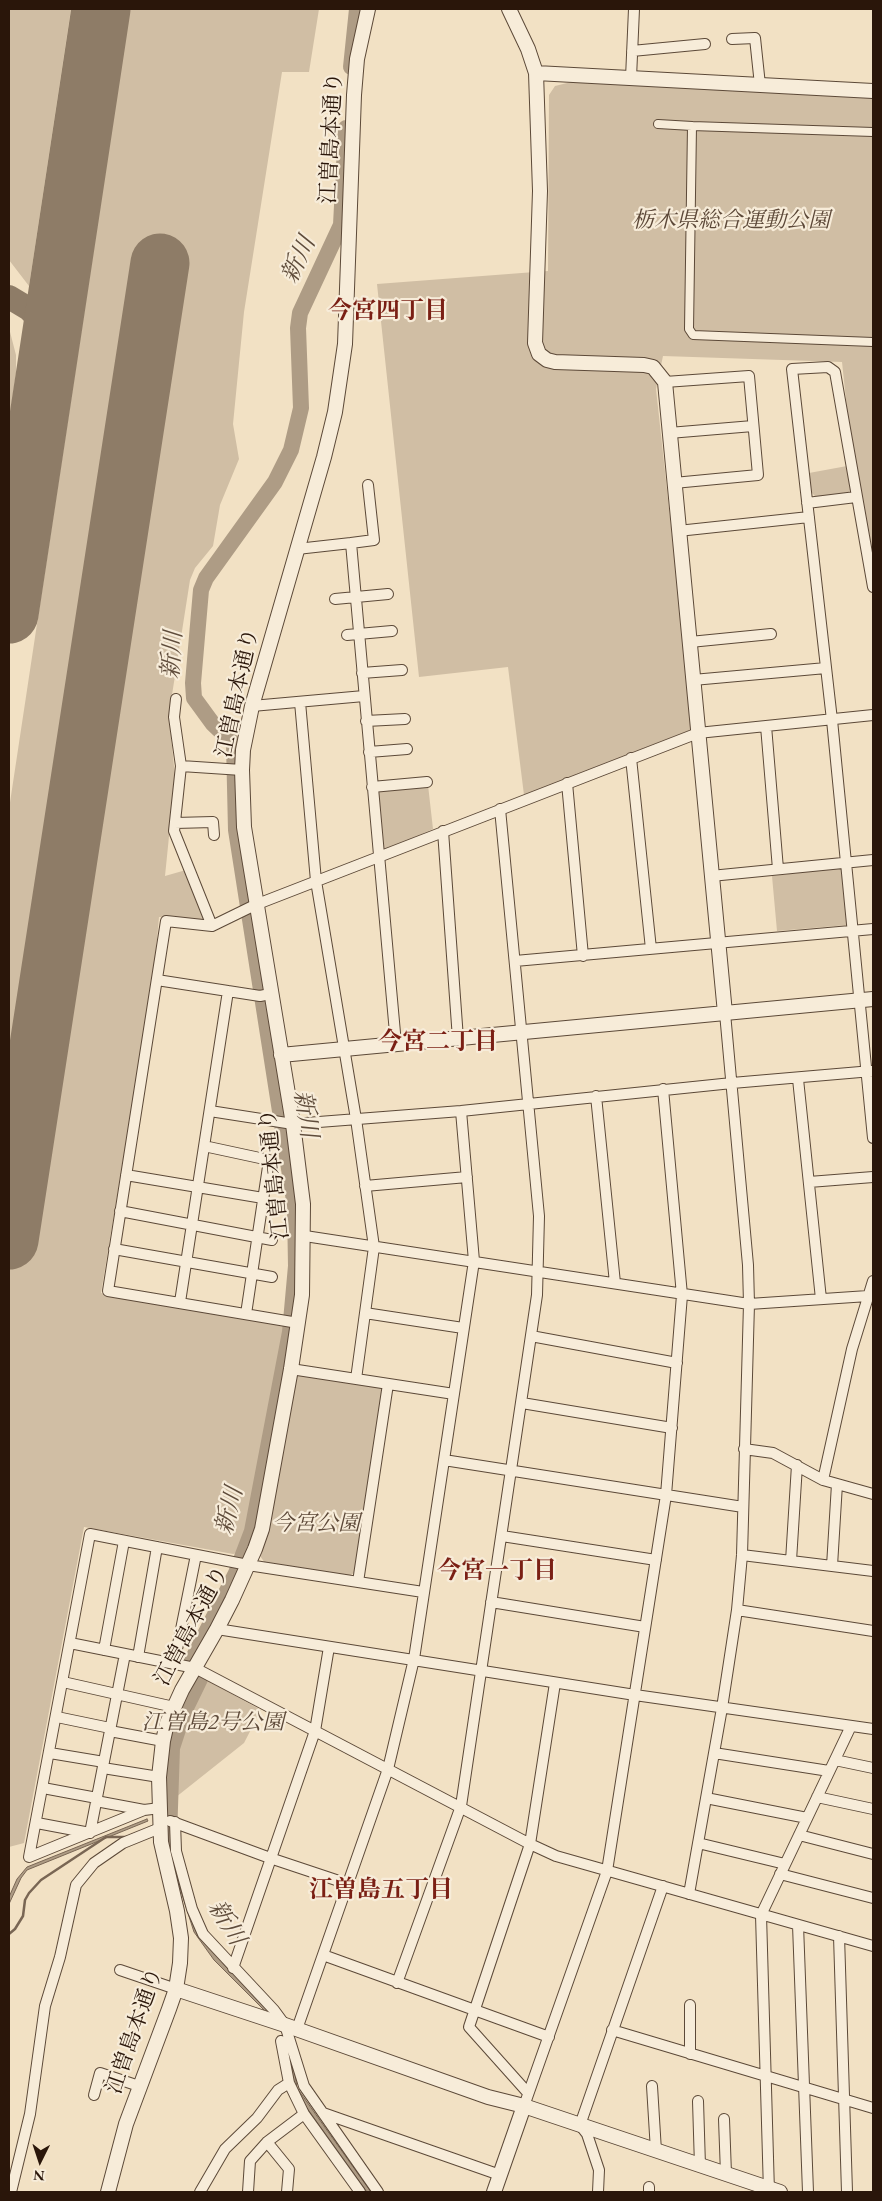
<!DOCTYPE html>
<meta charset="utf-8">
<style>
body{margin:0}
#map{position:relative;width:882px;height:2201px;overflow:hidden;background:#f2e1c4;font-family:"EB Garamond",serif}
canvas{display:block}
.frame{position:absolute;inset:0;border:10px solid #2a160a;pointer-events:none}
.north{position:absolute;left:15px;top:2136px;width:50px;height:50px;-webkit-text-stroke:4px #f7ecd9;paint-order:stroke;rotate:184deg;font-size:14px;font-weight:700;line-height:20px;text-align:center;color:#2a160a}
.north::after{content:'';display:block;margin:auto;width:18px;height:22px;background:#2a160a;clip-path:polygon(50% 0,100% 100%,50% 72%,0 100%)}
</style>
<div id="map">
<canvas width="882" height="2201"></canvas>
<div class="frame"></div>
<div class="north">N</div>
</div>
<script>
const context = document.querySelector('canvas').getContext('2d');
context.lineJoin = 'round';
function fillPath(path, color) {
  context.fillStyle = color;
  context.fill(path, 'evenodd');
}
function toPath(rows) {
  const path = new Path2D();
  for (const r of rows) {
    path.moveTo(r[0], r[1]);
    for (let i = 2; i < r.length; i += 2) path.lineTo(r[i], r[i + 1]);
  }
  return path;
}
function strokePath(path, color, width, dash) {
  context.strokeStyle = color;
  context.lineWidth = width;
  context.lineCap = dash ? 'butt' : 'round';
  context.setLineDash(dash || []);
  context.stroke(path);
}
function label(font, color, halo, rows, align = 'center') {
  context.font = font + ' "EB Garamond","Noto Serif JP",serif';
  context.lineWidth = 4.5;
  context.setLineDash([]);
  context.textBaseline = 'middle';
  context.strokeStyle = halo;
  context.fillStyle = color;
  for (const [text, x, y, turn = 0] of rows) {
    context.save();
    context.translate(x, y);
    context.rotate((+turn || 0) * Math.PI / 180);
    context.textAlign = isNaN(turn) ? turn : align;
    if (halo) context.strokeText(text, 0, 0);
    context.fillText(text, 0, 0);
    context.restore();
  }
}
fillPath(toPath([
 [9,9,71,9,29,286,9,260],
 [130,9,319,9,309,72,282,72,244,312,233,424,239,459,220,505,213,546,195,568,190,580,169,714,175,777,165,876,186,870,205,922,159,917,154,972,101,1293,282,1322,287,1327,244,1546,238,1553,233,1554,84,1527,24,1843,9,1847,9,809],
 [571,82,873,85,873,574,858,513,842,362,663,356,656,389,693,729,524,795,508,667,419,677,377,284,548,271,549,95,555,86],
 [9,328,16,355,16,373,9,422],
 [847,466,850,490,849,493,817,498,812,493,809,473],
 [428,785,433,829,386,850,380,845,377,789],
 [841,868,847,925,777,931,772,876],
 [297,1375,379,1386,383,1391,354,1573,347,1577,265,1563,260,1556,265,1542],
 [199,1676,261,1710,244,1743,166,1805,169,1743,178,1715]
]), '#d0bea4');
const water = toPath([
 [188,1695,192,1697,181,1716,173,1746,170,1808,166,1808,169,1743,176,1719,188,1695],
 [147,1819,148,1821,27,1870,21,1878,9,1904,9,1897,17,1879,27,1867,147,1819],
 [171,1834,209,1946,226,1967,271,2010,268,2014,214,1960,194,1932,173,1866,168,1841,167,1835,171,1834],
 [291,2044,297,2088,371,2192,367,2192,294,2090,287,2045,291,2044]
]);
fillPath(water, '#ae9c85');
strokePath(water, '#796654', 1);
strokePath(toPath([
 [9,1934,15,1929,23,1916,25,1900,29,1893,41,1880,106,1837,127,1837]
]), '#796654', 2.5);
strokePath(toPath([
 [351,67,357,9],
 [169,1837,172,1748,183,1714,200,1679,189,1666,236,1573,252,1531,290,1332,296,1266,295,1207,236,830,234,744,213,724,194,698,193,683,201,590,206,578,275,482,291,450,301,408,298,328,300,313,341,225,346,128]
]), '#ae9c85', 16);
strokePath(toPath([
 [9,297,29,309,42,322,51,338]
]), '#8e7c67', 24);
strokePath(toPath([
 [9,614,101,9],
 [9,1240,160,263]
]), '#8e7c67', 59);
const pedestrian = toPath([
 [658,124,692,126],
 [873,132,692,126,689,329,693,335,873,342]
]);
const minor = toPath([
 [732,39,755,38,760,85],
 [632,51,705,44],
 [631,78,634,9],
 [665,382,749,376,758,475,674,483],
 [669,433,753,426],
 [807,503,856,497],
 [678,531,809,517],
 [351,543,374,540,368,485],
 [297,549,351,543,396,1044],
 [873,587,835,372,828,367,792,369,832,720,873,1138],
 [335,599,388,594],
 [347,635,392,631],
 [690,642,771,634],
 [362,673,402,670],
 [693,680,826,668],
 [176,699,174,717,181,766,174,831,212,926],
 [300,702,316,881,356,1119,374,1247,356,1379],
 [252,706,364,696],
 [366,721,405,719],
 [766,726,778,869],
 [369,752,407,749],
 [631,758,651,949],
 [181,766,242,770],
 [567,783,583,956],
 [372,787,427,782],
 [175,823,213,822,214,835],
 [443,831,458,1039],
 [711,876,873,860],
 [515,961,873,929],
 [157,980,260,996,270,994],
 [798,1079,821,1299],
 [596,1096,615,1283],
 [210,1111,293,1124,461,1111,732,1083,872,1071],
 [204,1146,269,1160,246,1314],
 [126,1175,263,1198],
 [809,1182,873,1177],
 [365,1186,467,1177],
 [120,1211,272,1240],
 [305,1236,749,1304,868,1296],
 [114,1249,272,1277],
 [180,1302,228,991],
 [365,1313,463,1328],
 [298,1323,108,1291,166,921,212,926,255,905,698,733,873,715],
 [531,1336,677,1363],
 [291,1369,454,1394],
 [522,1403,672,1428],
 [744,1449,773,1453,823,1480,873,1494],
 [444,1460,743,1507],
 [823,1480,852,1349,873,1281],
 [502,1536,656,1560],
 [742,1555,873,1571],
 [791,1561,797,1465],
 [832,1566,837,1484],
 [358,1582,388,1384],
 [491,1602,645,1627],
 [737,1610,873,1631],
 [217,1629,635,1695,873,1729],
 [70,1643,195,1668,530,1844,556,1856,873,1946],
 [104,1650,124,1541],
 [138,1657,157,1547],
 [174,1664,196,1555],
 [63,1682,174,1707],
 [57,1717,110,1728],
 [110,1731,163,1741],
 [50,1753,104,1762],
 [714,1753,829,1771],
 [835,1760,873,1768],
 [103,1768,159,1777],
 [43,1788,97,1798],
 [817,1797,873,1809],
 [706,1798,807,1818],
 [96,1801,144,1810],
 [160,1808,144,1810,29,1857,90,1534,248,1565,423,1592],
 [170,1821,270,1858,348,1884],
 [175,1822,176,1851,192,1909,203,1934,274,2010,285,2025,304,2086,378,2192],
 [37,1823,90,1833,125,1654],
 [799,1835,873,1854],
 [698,1843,785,1864],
 [780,1874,873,1898],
 [689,1894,722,1708,737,1610,742,1555,749,1304,748,1265,725,1013],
 [798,1925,808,2192],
 [839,1936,847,2192],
 [323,1955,549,2037],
 [233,1968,315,1731,329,1647],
 [120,1970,176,1989],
 [397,1983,461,1806,537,1295,539,1216,500,809],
 [297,2029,388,1769,414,1659,474,1261,461,1111],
 [612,2030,873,2108],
 [281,2041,289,2083,304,2114,360,2192],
 [690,2054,690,2005],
 [652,2086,656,2151],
 [528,2093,469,2027,530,1844,555,1683],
 [94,2095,100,2073,139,2086],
 [698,2101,700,2166],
 [524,2106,607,1871,666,1495,682,1295,663,1089],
 [323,2113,500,2175],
 [724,2119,726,2174],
 [267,2142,289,2169,287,2192],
 [11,2192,30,2114,45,2006,60,1957,76,1885,94,1863,123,1843,160,1828],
 [200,2192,225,2149,257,2118,278,2090,289,2083],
 [248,2192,250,2161,267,2142,304,2114],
 [598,2192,599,2170,587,2134,580,2125,663,1886],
 [649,2192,649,2187],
 [769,2192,761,1915,851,1726]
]);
const tertiary = toPath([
 [509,9,528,49,536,73,540,191,535,343,539,354,547,360,555,362,644,365,653,367,665,382,725,1013],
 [536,73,873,91],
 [281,1055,873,999],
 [176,1989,285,2025,488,2097,524,2106,780,2192],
 [108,2192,126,2124,169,2009,176,1989,180,1963,181,1938,177,1911,161,1842,159,1777,163,1741,167,1723,182,1690,217,1629,232,1600,255,1549,262,1529,291,1369,302,1295,303,1204,293,1124,244,827,242,770,243,750,252,706,324,457,335,412,345,344,354,95,357,59,368,9],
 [494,2192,524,2106]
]);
strokePath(pedestrian, '#5c4938', 10);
strokePath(minor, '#5c4938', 12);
strokePath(tertiary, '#5c4938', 16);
strokePath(pedestrian, '#f7ecd9', 8);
strokePath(minor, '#f7ecd9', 10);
strokePath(tertiary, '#f7ecd9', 14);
label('22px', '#2a160a', '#f7ecd9', [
 ["江曽島本通り",332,138,-87],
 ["江曽島本通り",238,693,-78],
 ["江曽島本通り",275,1174,-96],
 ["江曽島本通り",192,1626,-62],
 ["江曽島本通り",135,2031,-71]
]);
label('italic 22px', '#5c4838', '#f7ecd9', [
 ["栃木県総合運動公園",731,221],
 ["今宮公園",316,1524],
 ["江曽島2号公園",213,1723]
]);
label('italic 24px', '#5f4c3b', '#f7ecd9', [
 ["新川",299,260,-65],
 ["新川",173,655,-86],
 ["新川",305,1114,81],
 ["新川",230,1511,-76],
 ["新川",226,1923,59]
]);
label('bold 24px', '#7a1f14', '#f7ecd9', [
 ["今宮四丁目",388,311],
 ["今宮二丁目",438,1042],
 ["今宮一丁目",497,1571],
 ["江曽島五丁目",381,1890]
]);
</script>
